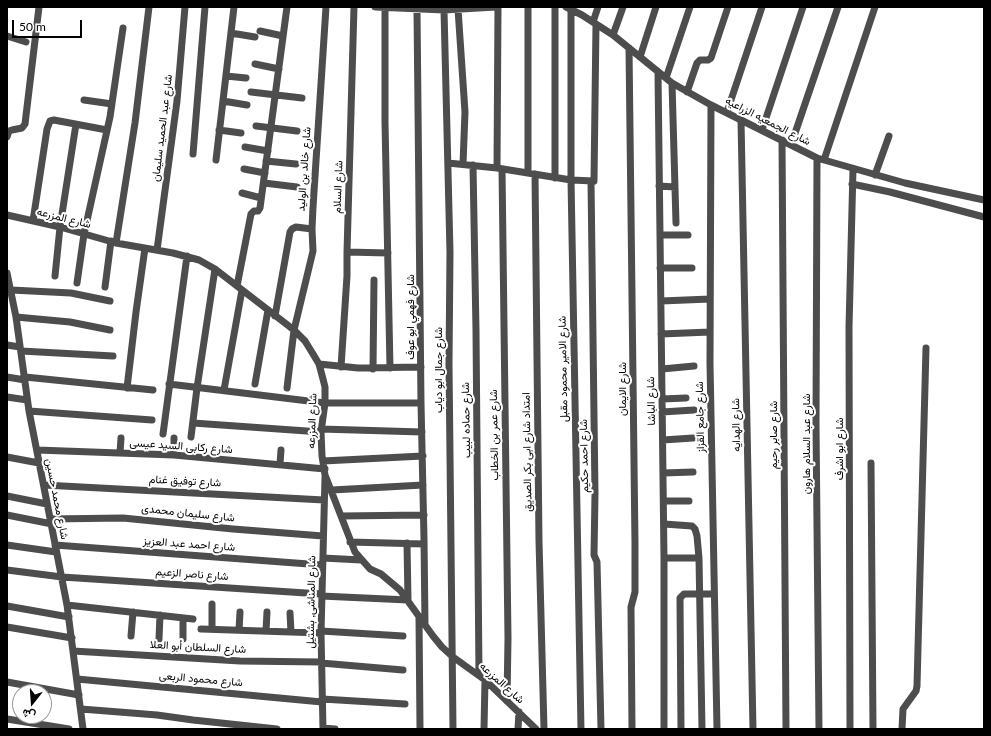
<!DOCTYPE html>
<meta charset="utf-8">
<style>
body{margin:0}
#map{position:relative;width:991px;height:736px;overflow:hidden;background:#fff;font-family:Lato,Vazirmatn,sans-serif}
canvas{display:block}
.frame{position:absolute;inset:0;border:8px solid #000;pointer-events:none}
.north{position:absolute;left:12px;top:684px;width:40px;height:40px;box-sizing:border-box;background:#fff;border:1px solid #999;border-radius:50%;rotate:197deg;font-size:11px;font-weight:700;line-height:16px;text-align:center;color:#000}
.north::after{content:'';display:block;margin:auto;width:14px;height:18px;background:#000;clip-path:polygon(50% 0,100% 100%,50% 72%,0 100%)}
.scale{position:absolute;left:12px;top:20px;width:70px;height:18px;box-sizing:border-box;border:2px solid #000;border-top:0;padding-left:5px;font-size:12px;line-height:14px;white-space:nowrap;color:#000;-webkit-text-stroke:3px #fff;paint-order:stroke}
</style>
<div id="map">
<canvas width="991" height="736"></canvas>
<div class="frame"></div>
<div class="north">ش</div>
<div class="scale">50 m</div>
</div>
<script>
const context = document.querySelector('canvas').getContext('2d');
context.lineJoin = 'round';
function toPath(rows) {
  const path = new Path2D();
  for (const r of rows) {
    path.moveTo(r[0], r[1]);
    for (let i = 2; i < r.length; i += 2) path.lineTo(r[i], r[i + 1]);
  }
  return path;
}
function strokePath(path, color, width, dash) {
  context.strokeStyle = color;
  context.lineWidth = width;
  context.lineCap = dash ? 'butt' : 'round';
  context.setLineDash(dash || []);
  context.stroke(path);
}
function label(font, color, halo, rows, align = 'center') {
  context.font = font + ' Lato,Vazirmatn,sans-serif';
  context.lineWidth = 4;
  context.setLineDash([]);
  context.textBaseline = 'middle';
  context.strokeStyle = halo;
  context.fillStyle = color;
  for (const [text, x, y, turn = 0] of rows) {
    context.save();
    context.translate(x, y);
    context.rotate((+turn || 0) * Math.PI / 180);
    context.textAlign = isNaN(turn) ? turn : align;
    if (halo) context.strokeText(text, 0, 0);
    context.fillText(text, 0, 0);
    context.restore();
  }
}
strokePath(toPath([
 [375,7,444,10,496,7],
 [555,7,555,178],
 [566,7,582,15,613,35,672,83,711,105,817,158,905,183,984,200],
 [385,8,385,122,390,368],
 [458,9,465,112,463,164],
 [417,10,421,403,424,539,425,625],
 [444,10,450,252,449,364,453,729],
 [571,10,571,180,581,729],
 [593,22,598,7],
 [260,31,283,36],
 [231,33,255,37],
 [613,35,623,7],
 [7,36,26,42],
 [629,48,635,544,635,592,631,607,632,729],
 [640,57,656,7],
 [255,64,279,69],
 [658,73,664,558,664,729],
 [226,76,246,78],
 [666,78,690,7],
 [672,83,676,223],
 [251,92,302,98],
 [687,92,697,63,700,60,708,60,711,58,728,7],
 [84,100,112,104],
 [223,101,247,105],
 [711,105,710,363,717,729],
 [727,112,762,7],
 [741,120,753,729],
 [256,126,297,131],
 [219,130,241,133],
 [762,130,803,7],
 [7,137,9,131,12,130,22,128,25,124,39,7],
 [782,140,786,729],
 [791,145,838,7],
 [245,147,268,151],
 [193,154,205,7],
 [817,158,816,424,819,729],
 [216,160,234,7],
 [824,160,875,7],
 [266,161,296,164],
 [448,163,497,168,571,180,594,181,596,24],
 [473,165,476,330,479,675],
 [497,168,498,7],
 [244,169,265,173],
 [502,169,508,638,507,701],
 [528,173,528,7],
 [535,174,539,541,544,729],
 [875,175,889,136],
 [591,181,595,494,594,555,597,562,601,729],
 [264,183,297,187],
 [852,184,890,192,984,217],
 [659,186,675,187],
 [242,193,261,198],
 [7,215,60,227,116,243,173,253,199,260,215,269,294,330,305,341,313,354,319,364,323,379,325,387,325,403,321,432,322,456,325,475,355,552,370,569,381,574,400,590,433,636,442,647,453,657,485,680,536,729],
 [33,221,47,129,50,121,54,120,107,130],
 [660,235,688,235],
 [116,243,135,123,149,7],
 [157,250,177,101,185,7],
 [347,252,388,253],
 [660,268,692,268],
 [7,273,16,317,29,411,67,605,83,729],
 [55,276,60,227,76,124],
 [77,283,84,234,110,117,123,28],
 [237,286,251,214,254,211,258,211,260,208,287,7],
 [105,287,111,241],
 [11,290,71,293,110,301],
 [661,301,710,299],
 [275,316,290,232,292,229,296,227,312,229],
 [16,317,70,322,110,330],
 [661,334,710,332],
 [7,345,20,347],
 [21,351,113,356],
 [319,364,358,368,421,367],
 [341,367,347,276,347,252,354,7],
 [373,369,374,280],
 [662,369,694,366],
 [7,377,25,380],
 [25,377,153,390],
 [169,384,325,403,421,403],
 [255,384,268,310],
 [127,388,136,312,145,248],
 [287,388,294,330,313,251,312,229,313,207,326,7],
 [224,390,242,290],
 [7,397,27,400],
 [662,399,686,398],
 [29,411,152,420],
 [662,412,694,410],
 [193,423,321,432],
 [321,429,422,432],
 [163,434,187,256],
 [191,437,197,388,215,269],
 [663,440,693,438],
 [37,450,174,455,325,469],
 [120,453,121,438],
 [174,455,174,438],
 [7,457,39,463],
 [323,461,423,456],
 [871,463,873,729],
 [280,464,281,450],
 [663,473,693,472],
 [44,485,324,500],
 [332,490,423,485],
 [7,496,47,504],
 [664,501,689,501],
 [7,515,52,524],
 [341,516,424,515],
 [50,519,123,518,233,529,323,536],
 [664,524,692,526,695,529,697,536,699,558,702,729],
 [350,542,424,544],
 [7,545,56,552],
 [55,545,322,565],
 [323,558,361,560],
 [664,558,699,558],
 [7,570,62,577,321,594],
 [321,596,408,600,407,543],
 [67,605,193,619],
 [7,606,69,617],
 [290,613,291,632],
 [419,617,420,729],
 [7,627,72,638],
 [201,629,321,633],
 [212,629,212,604],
 [239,630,240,612],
 [266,631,267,612],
 [321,631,403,636],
 [131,636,133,612],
 [159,639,160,615],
 [183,639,183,618],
 [73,651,240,661,321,662],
 [321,663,403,670],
 [77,679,322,702],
 [7,682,79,695],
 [322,699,405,704],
 [81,709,157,715,193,720,277,729],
 [7,719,69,729],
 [323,728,335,729],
 [323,729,321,633,325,477],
 [484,729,485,680],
 [518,729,519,712],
 [681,729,680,598,684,594,714,594],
 [850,729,849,327,853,169],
 [902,729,903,709,916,691,917,686,926,348]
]), '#4d4d4d', 7);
label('11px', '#000', '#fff', [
 ["شارع الجمعيه الزراعيه",768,121,27],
 ["شارع عبد الحميد سليمان",162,128,-83],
 ["شارع خالد بن الوليد",304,169,-86],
 ["شارع السلام",338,187,-88],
 ["شارع المزرعه",64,218,14],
 ["شارع فهمي ابو عوف",410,317,-90],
 ["شارع الامير محمود مقبل",563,369,-91],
 ["شارع جمال ابو دياب",438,370,-90],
 ["شارع الايمان",622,389,-90],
 ["شارع الباشا",651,401,-91],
 ["شارع جامع القزاز",700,417,-91],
 ["شارع حماده لبيب",466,420,-91],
 ["شارع المزرعه",312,421,-88],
 ["شارع الهدايه",736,425,-91],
 ["شارع عمر بن الخطاب",494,435,-91],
 ["شارع صابر رحيم",773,435,-90],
 ["شارع عبد السلام هارون",806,444,-90],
 ["شارع ركابى السيد عيسى",181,446,4],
 ["شارع ابو اشرف",839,449,-90],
 ["امتداد شارع ابى بكر الصديق",527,452,-91],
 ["شارع احمد حكيم",584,456,-91],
 ["شارع توفيق غنام",185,481,3],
 ["شارع محمد حسين",57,499,79],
 ["شارع سليمان محمدى",188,513,6],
 ["شارع احمد عبد العزيز",189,544,4],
 ["شارع ناصر الزعيم",192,574,4],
 ["شارع المناشى, بشتيل",311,602,-89],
 ["شارع السلطان أبو العلا",198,647,3],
 ["شارع محمود الربعى",201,679,5],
 ["شارع المزرعه",502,683,42]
]);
</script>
